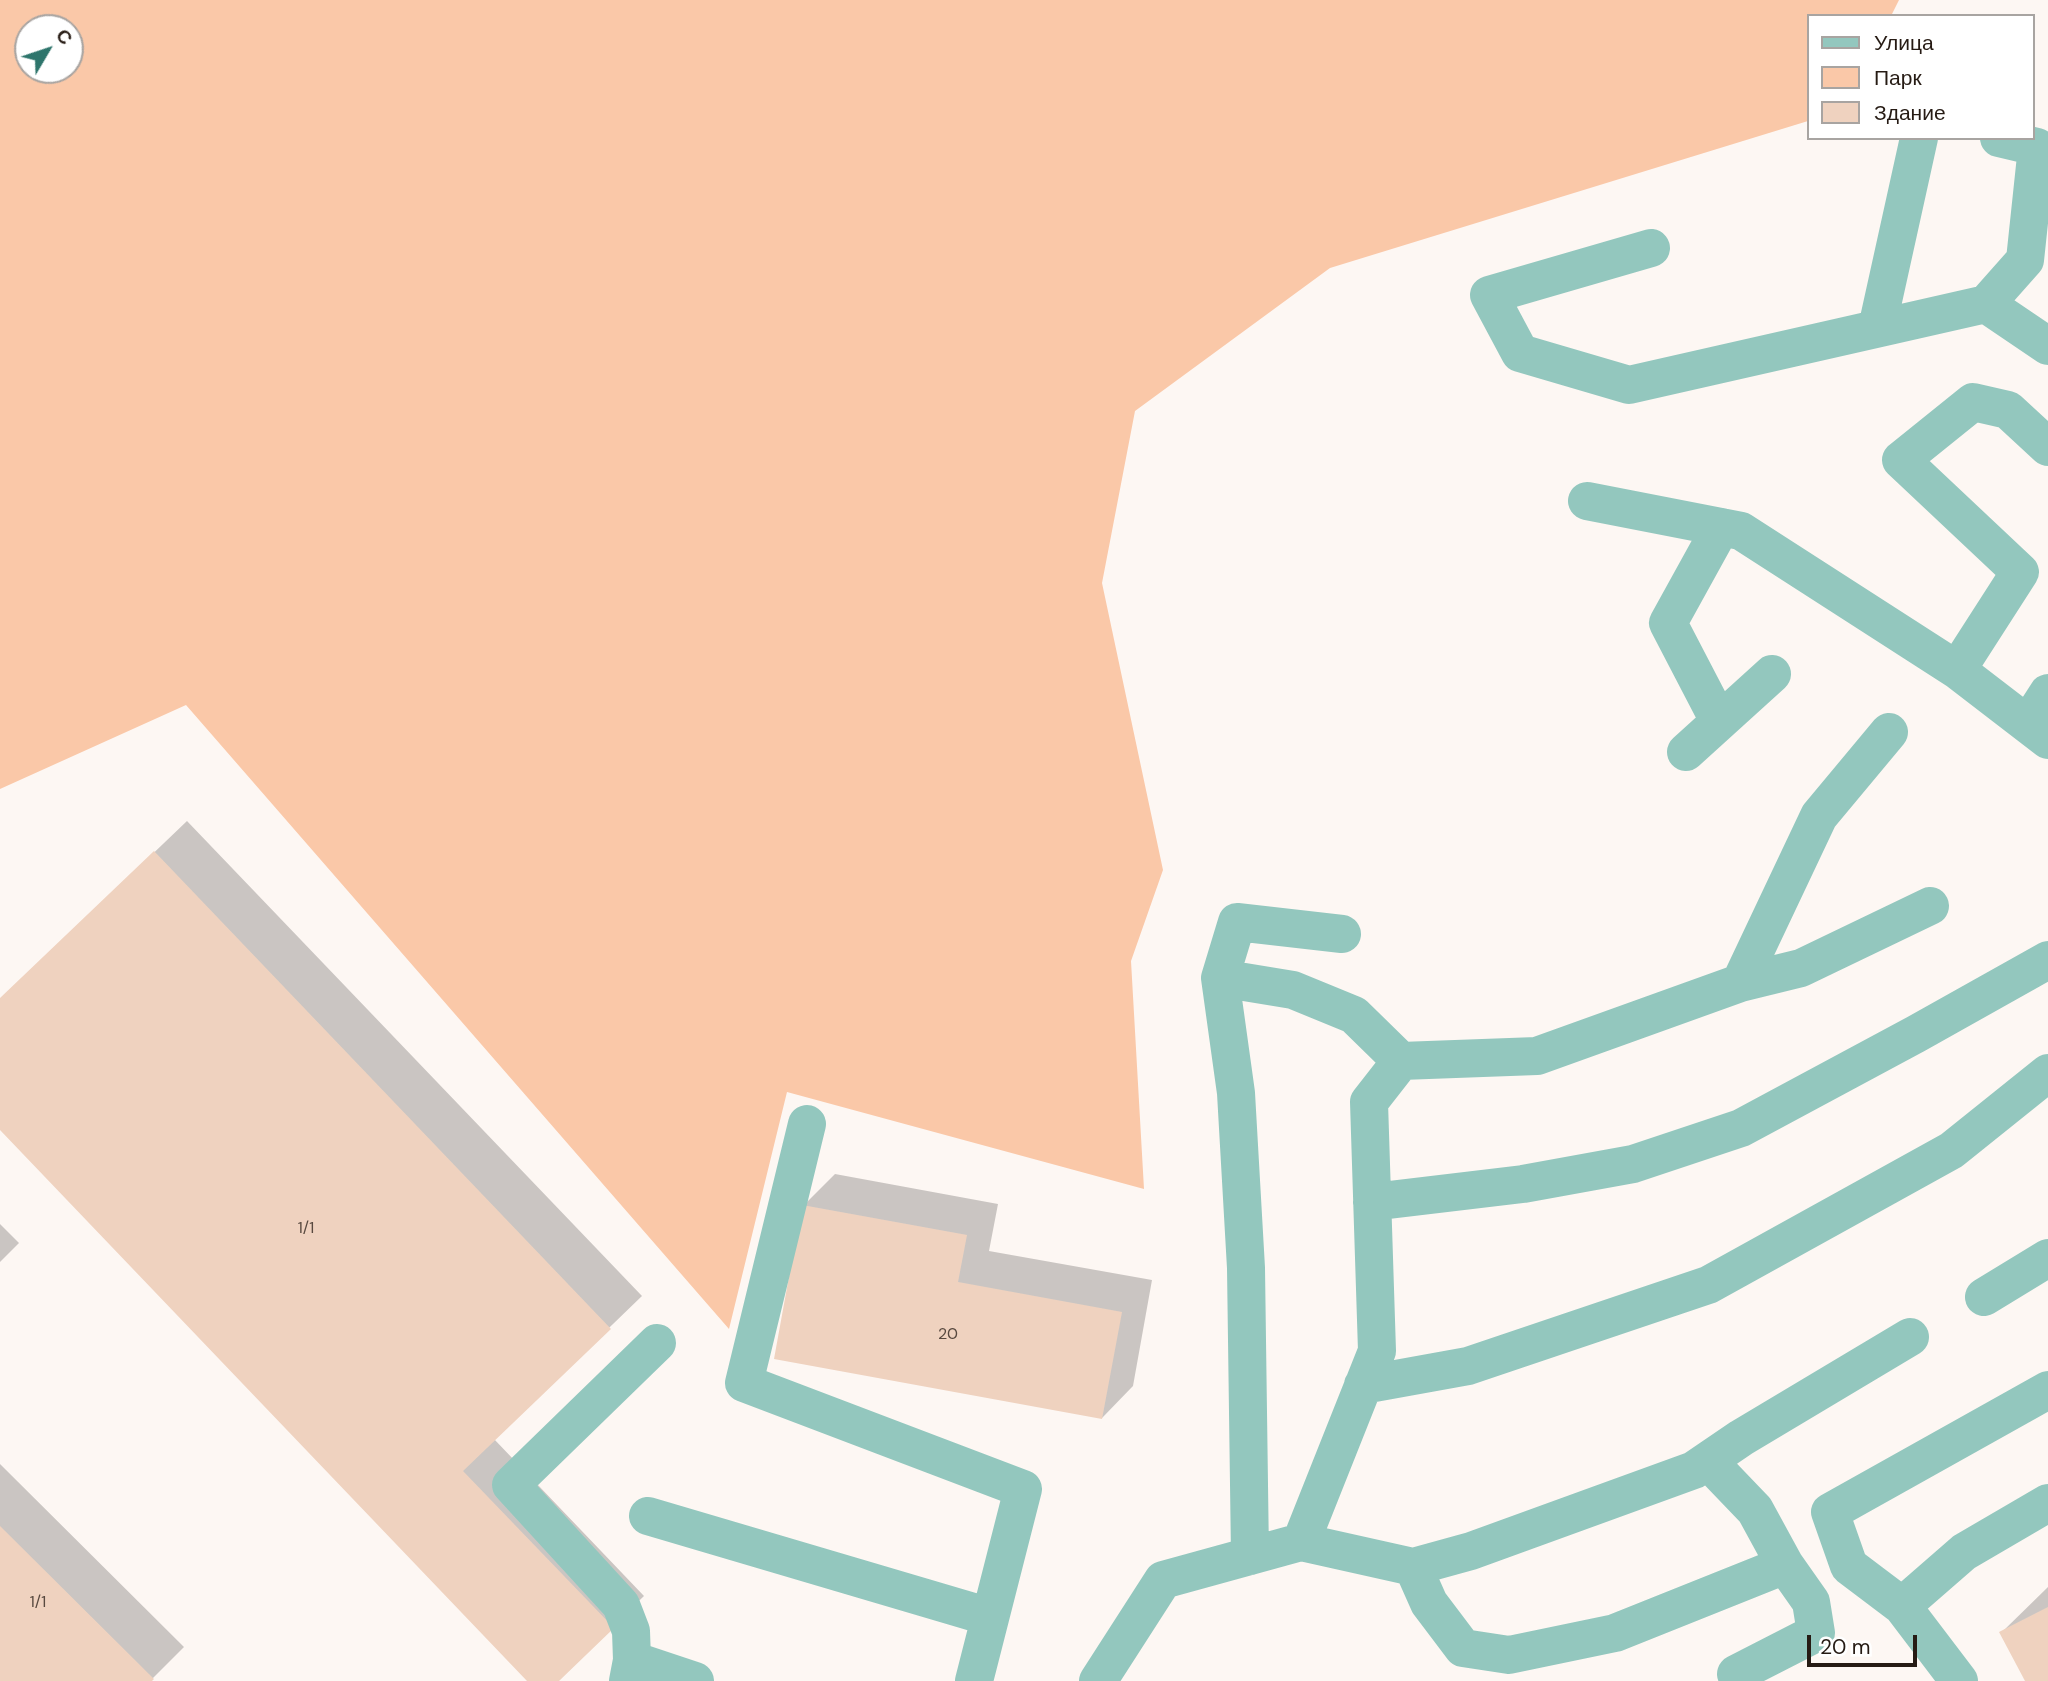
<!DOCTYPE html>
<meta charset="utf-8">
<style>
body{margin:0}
#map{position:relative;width:2048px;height:1681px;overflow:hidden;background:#fdf7f3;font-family:"DM Sans",sans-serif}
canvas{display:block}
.legend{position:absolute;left:1807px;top:14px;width:228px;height:126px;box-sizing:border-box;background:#fff;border:2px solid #a8a4a1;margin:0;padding:9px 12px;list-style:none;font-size:21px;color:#261b14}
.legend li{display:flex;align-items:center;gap:14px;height:35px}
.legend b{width:35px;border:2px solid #a8a4a1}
.north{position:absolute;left:14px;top:14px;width:70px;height:70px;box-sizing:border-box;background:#fff;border:2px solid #a8a4a1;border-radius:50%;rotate:51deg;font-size:19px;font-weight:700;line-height:28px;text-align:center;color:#261b14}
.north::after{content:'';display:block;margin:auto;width:24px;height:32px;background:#2e756c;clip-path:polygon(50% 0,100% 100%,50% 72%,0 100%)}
.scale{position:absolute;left:1807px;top:1635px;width:110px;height:32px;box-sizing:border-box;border:4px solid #261b14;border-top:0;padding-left:9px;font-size:21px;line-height:24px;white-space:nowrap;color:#261b14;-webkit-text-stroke:5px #fff;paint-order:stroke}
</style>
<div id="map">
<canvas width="2048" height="1681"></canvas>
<ul class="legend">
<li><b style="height:9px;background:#93c7be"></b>Улица</li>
<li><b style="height:19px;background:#fac8a8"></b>Парк</li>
<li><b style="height:19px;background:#efd2bf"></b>Здание</li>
</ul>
<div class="north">С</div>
<div class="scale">20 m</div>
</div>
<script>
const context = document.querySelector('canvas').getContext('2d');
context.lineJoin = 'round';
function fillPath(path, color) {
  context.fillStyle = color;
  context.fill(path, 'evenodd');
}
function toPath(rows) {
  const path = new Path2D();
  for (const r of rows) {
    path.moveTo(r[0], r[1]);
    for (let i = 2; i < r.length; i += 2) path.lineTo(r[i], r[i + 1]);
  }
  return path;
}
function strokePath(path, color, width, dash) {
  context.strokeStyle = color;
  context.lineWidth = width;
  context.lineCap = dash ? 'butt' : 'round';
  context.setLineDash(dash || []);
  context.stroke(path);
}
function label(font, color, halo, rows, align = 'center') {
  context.font = font + ' "DM Sans",sans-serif';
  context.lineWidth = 6;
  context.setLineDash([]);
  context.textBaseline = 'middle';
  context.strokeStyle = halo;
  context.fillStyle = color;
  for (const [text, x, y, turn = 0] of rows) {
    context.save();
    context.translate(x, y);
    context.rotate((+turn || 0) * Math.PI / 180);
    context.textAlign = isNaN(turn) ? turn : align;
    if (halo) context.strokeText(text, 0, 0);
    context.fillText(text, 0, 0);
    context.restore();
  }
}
fillPath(toPath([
 [0,0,1899,0,1891,16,1808,16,1808,121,1330,268,1135,411,1102,583,1163,870,1131,961,1144,1189,787,1092,729,1329,186,705,0,789],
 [28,28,70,28,70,70,28,70]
]), '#fac8a8');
fillPath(toPath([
 [187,821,642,1296,494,1439,644,1596,557,1681,529,1681,0,1127,0,1000],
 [835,1174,998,1204,989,1251,1152,1280,1133,1386,1102,1418,803,1206],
 [0,1224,19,1243,0,1262],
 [0,1464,184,1647,150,1681,0,1681],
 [2048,1587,2048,1681,2027,1681,2002,1632]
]), '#0003');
fillPath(toPath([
 [154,851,611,1329,463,1471,614,1628,559,1681,527,1681,0,1130,0,998],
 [802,1205,967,1235,958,1282,1122,1312,1102,1419,774,1359],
 [0,1526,154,1679,152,1681,0,1681],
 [2048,1607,2048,1681,2025,1681,1999,1632]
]), '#efd2bf');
strokePath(toPath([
 [1651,248,1489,295,1520,353,1629,385,1986,304,2048,346],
 [1986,304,2025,260,2037,147,1999,138],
 [1877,328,1919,138],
 [1587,501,1741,531,1957,670,2048,740],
 [1957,670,2020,572,1901,460,1973,402,2008,410,2048,447],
 [1719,721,1668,623,1721,527],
 [2028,724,2048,693],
 [1686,752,1772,674],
 [1220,978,1237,922,1342,934],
 [1740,983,1819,816,1889,732],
 [807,1124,744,1383,1023,1489,974,1681],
 [1372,1202,1523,1184,1633,1164,1741,1128,1916,1034,2048,960],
 [1984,1297,2048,1258],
 [1363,1385,1468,1366,1708,1285,1952,1150,2048,1073],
 [1708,1461,1755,1510,1785,1565,1811,1602,1816,1633,1736,1674],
 [648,1516,990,1617],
 [1301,1542,1413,1567,1471,1551,1694,1470,1741,1438,1910,1337],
 [1250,1556,1246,1268,1236,1093,1220,978,1293,990,1354,1015,1401,1061,1537,1056,1740,983,1801,968,1930,906],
 [1413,1567,1429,1603,1463,1648,1509,1655,1615,1633,1785,1565],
 [1902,1606,1964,1552,2048,1503],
 [632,1660,631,1631,621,1605,511,1485,657,1343],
 [628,1681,632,1660,695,1681],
 [1098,1681,1163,1580,1301,1542,1377,1351,1369,1102,1401,1061],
 [1959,1681,1902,1606,1849,1566,1830,1512,2048,1390]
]), '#93c7be', 38);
label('16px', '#58493f', null, [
 ["1/1",306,1229],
 ["20",948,1335],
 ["1/1",38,1603]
]);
</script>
